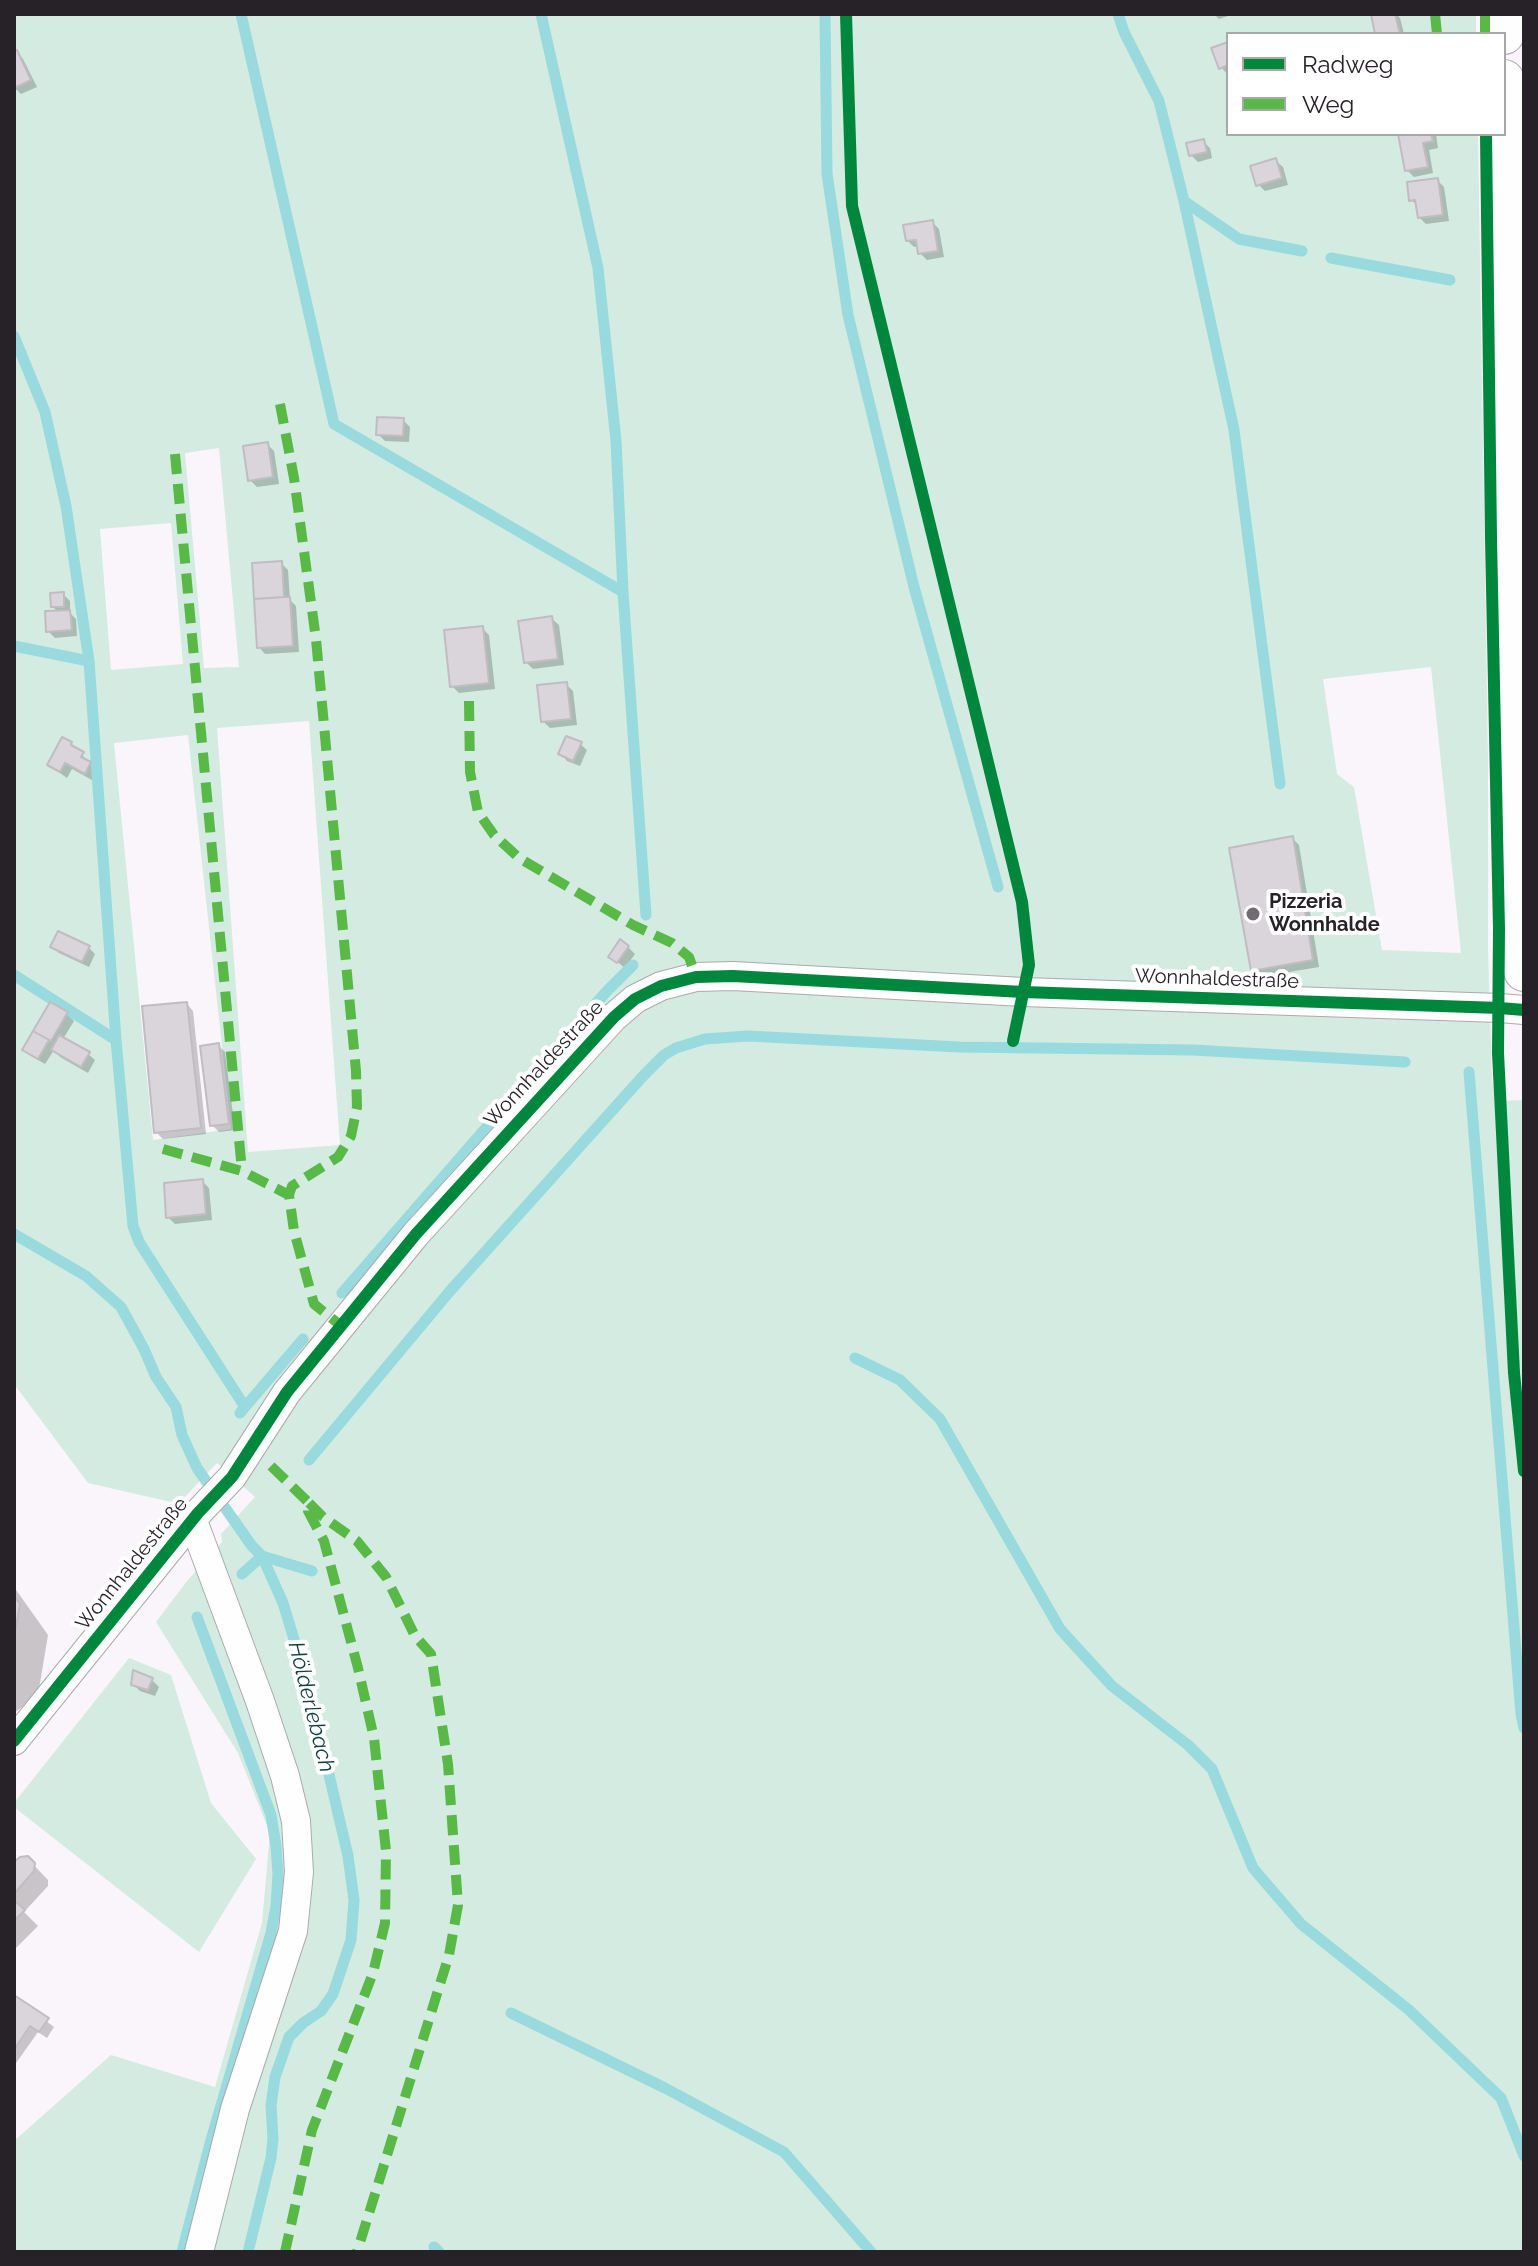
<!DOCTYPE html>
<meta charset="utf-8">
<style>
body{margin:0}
#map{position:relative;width:1538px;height:2266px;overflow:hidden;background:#faf5fa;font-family:Raleway,sans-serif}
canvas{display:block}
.frame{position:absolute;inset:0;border:16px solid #272228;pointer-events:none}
.legend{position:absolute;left:1226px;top:32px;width:280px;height:104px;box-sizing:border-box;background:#fff;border:2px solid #a9a7a9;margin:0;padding:10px 14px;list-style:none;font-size:24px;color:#272228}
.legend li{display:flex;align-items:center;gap:16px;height:40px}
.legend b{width:40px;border:2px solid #a9a7a9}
</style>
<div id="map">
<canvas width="1538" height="2266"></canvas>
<div class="frame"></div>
<ul class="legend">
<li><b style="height:10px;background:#00873e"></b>Radweg</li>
<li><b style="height:10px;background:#58b947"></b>Weg</li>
</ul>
</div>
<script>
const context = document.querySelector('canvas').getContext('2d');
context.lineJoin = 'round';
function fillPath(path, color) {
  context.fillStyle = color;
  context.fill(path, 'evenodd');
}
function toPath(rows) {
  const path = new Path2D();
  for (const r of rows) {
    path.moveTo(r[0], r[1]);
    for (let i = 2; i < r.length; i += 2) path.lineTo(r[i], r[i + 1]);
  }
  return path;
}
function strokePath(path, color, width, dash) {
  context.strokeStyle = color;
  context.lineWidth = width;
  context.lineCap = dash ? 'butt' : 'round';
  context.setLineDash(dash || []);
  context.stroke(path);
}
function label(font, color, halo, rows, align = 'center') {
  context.font = font + ' Raleway,sans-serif';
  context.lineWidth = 8;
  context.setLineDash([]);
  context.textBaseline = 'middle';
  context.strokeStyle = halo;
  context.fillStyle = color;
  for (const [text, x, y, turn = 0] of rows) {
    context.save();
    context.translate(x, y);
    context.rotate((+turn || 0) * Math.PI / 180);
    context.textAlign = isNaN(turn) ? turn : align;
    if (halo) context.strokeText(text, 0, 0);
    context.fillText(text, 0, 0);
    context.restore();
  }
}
fillPath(toPath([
 [14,14,1476,14,1476,34,1228,34,1228,134,1478,134,1488,757,1488,950,1492,1080,1498,1101,1524,1100,1524,2252,14,2252,14,2141,111,2055,215,2087,262,1923,270,1833,238,1753,156,1622,187,1581,222,1542,221,1534,255,1497,217,1463,183,1499,181,1498,171,1502,88,1483,14,1384],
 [219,448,239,667,204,668,185,453],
 [171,523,183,664,111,670,100,529],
 [1431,667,1461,953,1382,950,1354,787,1337,774,1323,679],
 [309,721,340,1145,248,1152,217,728],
 [188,735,231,1129,153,1140,114,743],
 [129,1658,171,1675,211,1803,256,1859,199,1952,14,1807,14,1803]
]), '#d3ebe0');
fillPath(toPath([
 [1214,14,1234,14,1219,19],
 [1381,14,1396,14,1400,18,1404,34,1377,34],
 [1228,44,1228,74,1227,74,1221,67],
 [17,52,23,59,37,87,21,94,14,87,14,53],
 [1400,134,1436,134,1438,148,1429,150,1433,173,1414,177,1407,170],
 [1203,141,1210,148,1212,158,1198,162,1191,155],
 [1276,161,1283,167,1288,185,1265,191,1258,184],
 [1437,180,1444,187,1449,221,1426,224,1420,218,1418,206,1411,200],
 [932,222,939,229,944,257,927,260,920,253,919,246,914,247,907,240],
 [403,420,410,427,409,442,385,441,378,434],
 [267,444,274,451,279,484,257,487,250,480],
 [281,563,288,570,290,600,296,606,299,652,265,654,259,647],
 [63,594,70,601,70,613,76,619,77,636,55,638,48,631,59,613,53,607],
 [552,619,559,625,564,665,533,669,526,662],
 [482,628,489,635,495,689,459,693,452,686],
 [566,684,573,691,577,725,550,728,543,721],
 [71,744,97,770,92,780,72,769,67,778,49,765],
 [580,744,587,750,580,766,567,761,561,754],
 [1292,838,1299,845,1319,967,1260,977,1253,970],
 [52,946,88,947,95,954,89,967,59,953],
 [628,947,635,954,625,968,610,956],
 [187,1004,193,1011,206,1134,163,1139,156,1132],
 [51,1005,67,1014,74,1021,63,1039,88,1054,95,1060,88,1073,60,1057,54,1050,45,1064,31,1056,25,1050],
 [218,1045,225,1052,235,1130,219,1132,212,1125],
 [202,1181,209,1188,212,1220,175,1224,168,1217],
 [14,1587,48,1635,38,1695,14,1713],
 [152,1680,159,1687,155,1696,140,1691,133,1684],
 [27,1858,48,1880,48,1886,24,1912,38,1926,16,1948,14,1946,14,1865],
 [14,1997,54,2027,47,2038,38,2032,14,2066]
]), '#0003');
strokePath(toPath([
 [241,14,334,424,623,592],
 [541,14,598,268,616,441,623,592,646,915],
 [825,14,827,174,848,315,914,587,998,887],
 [1118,14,1124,32,1159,101,1184,201,1239,239,1302,251],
 [1184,201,1234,430,1280,784],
 [1331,258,1450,280],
 [14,336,45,412,66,506,89,661,116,1040,133,1226,139,1242,245,1407,240,1413],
 [14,646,89,661],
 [14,975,116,1040],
 [1469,1072,1521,1714,1524,1728],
 [14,1234,86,1276,121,1307,144,1349,156,1377,176,1407,182,1435,197,1468,252,1546,262,1556,283,1603,309,1689,348,1856,354,1900,351,1940,333,1994,321,2011,303,2023,289,2037,275,2077,271,2105,273,2139,271,2158,248,2252],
 [342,1293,505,1106,607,991,633,965],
 [855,1358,900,1380,940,1419,1060,1629,1112,1686,1188,1745,1212,1769,1253,1868,1301,1924,1409,2010,1501,2098,1524,2156],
 [245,1407,303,1339],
 [309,1460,450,1291,644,1075,664,1055,676,1048,705,1039,748,1036,959,1047,1193,1050,1405,1062],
 [242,1574,262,1556,312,1571],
 [511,2013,665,2088,784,2152,871,2252],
 [434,2247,439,2252],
 [182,2252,211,2140,271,1933,276,1906,278,1874,276,1846,271,1815,197,1617]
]), '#98dadd', 11);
const building = toPath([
 [1371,14,1395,14,1400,34,1375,34,1371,14],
 [1228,42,1228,65,1219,69,1211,48,1228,42],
 [17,50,31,80,14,88,14,51,17,50],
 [1398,134,1431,134,1433,141,1423,143,1428,167,1405,171,1398,134],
 [1204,139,1207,152,1189,156,1186,143,1204,139],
 [1276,158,1282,178,1256,186,1250,166,1276,158],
 [1438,178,1443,215,1418,218,1415,200,1409,201,1407,182,1438,178],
 [933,220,938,251,918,254,916,240,906,241,903,225,933,220],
 [377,417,404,418,403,436,376,435,377,417],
 [268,442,273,477,248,481,243,446,268,442],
 [282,561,284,597,254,599,252,563,282,561],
 [64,592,64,607,51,607,50,593,64,592],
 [284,597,290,597,293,646,257,648,254,599,284,597],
 [70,610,72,630,46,632,45,611,70,610],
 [552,616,558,659,524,663,518,621,552,616],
 [483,626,489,683,450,687,444,630,483,626],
 [567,682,571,719,541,722,537,685,567,682],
 [566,736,582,742,573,761,558,754,566,736],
 [62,737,72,742,71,745,84,752,81,757,91,762,85,774,65,763,60,772,47,765,62,737],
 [1293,836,1313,960,1251,971,1229,848,1293,836],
 [58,931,90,946,82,962,50,947,58,931],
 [620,939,629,946,617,963,608,957,620,939],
 [50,1002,68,1012,51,1041,33,1031,50,1002],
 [187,1002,201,1128,154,1133,142,1006,187,1002],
 [33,1031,49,1040,38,1059,22,1050,33,1031],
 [59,1035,90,1052,81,1067,51,1050,59,1035],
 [219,1043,229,1124,210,1126,200,1046,219,1043],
 [203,1179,206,1214,166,1218,164,1183,203,1179],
 [14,1596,20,1604,14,1638,14,1596],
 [133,1670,153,1678,148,1690,131,1685,133,1670],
 [28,1856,35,1863,34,1871,14,1894,14,1862,20,1857,28,1856],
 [14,1900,25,1910,14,1921,14,1900],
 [14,1995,49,2018,39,2032,30,2026,14,2050,14,1995]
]);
fillPath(building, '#dad5da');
strokePath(building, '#c1bcc1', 2);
const street = toPath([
 [193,1521,260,1701,285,1776,296,1821,299,1872,293,1931,235,2109,199,2252],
 [14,1741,198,1513,232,1477,287,1392,416,1234,614,1017,635,999,661,986,696,977,733,976,1023,992,1500,1008,1524,1010]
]);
const secondary = toPath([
 [1503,14,1504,34],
 [1504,80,1508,502,1518,897,1524,971]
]);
strokePath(street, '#ada9ae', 30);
strokePath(secondary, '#ada9ae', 42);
strokePath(street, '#fefefe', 28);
strokePath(secondary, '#fefefe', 40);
strokePath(toPath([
 [1435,14,1437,34],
 [1485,14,1485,34],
 [280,404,294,478,316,639,356,1071,357,1107,351,1136,338,1157,292,1186,289,1195,294,1231,314,1304,340,1325],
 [175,454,242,1171],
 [469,701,470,772,478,812,494,835,519,858,633,925,672,943,689,957,696,977],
 [163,1149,242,1171,289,1195],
 [271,1466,308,1502,308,1511,324,1541,358,1668,374,1738,386,1851,385,1923,373,1973,312,2130,285,2252],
 [309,1503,323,1517,357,1541,386,1577,415,1636,431,1654,448,1764,458,1905,449,1955,357,2252]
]), '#58b947', 10, [20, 10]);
strokePath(toPath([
 [846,14,852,206,1022,902,1029,965,1013,1041],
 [1486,134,1491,538,1499,929,1498,1053,1514,1373,1524,1471],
 [14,1741,198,1513,232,1477,287,1392,416,1234,614,1017,635,999,661,986,696,977,733,976,1023,992,1500,1008,1524,1010]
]), '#00873e', 12);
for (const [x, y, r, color] of [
 [1253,914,8,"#716c72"]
]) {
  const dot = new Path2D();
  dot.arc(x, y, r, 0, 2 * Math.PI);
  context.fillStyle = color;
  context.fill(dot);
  strokePath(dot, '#fff', 3);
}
label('bold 20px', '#272228', '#fff', [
 ["Pizzeria",1269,902],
 ["Wonnhalde",1269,925]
], 'left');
label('20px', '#272228', '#fff', [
 ["Wonnhaldestraße",1217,979,2],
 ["Wonnhaldestraße",544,1064,-47],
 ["Wonnhaldestraße",132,1564,-51]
]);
label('italic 22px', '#103f3f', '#fff', [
 ["Hölderlebach",311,1707,76]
]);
</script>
